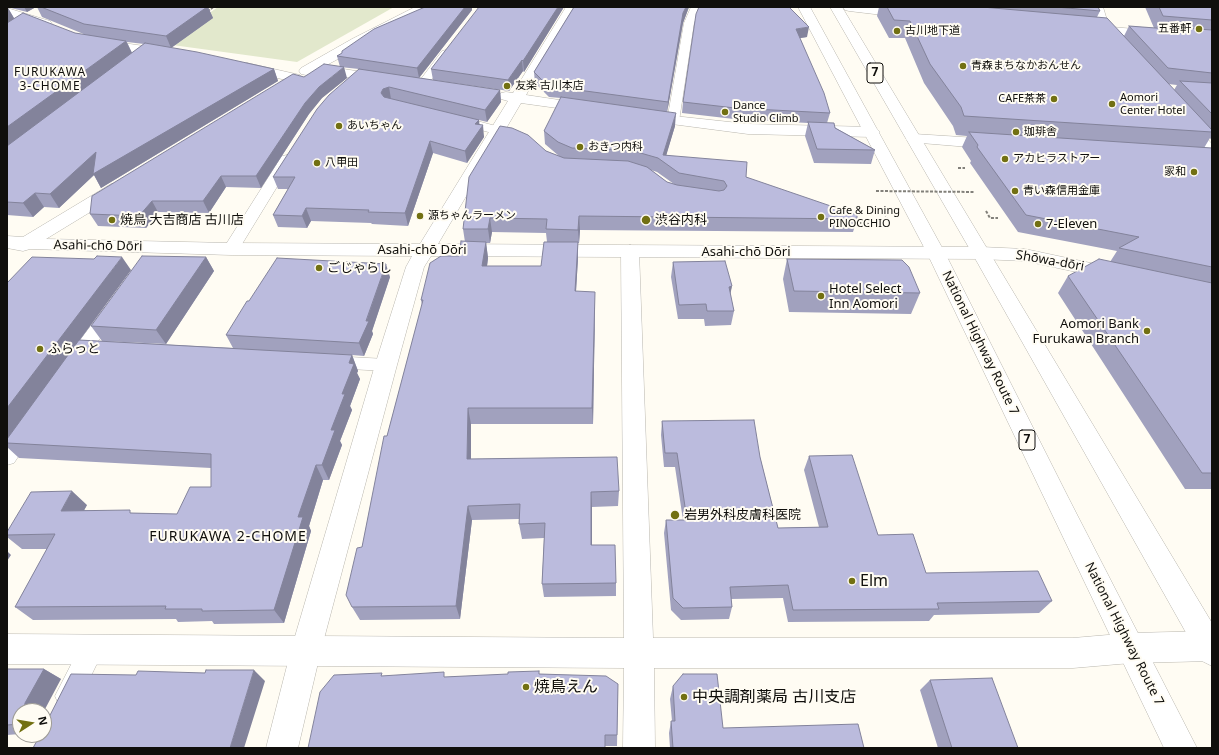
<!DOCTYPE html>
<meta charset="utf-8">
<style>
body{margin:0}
#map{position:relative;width:1219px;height:755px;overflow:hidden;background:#fffcf3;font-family:"Noto Sans",sans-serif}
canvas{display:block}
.frame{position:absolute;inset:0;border:8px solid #100f0c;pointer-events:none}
.north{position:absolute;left:12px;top:703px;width:40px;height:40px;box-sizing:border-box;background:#fffcf3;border:1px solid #9f9d97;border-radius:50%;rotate:78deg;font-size:11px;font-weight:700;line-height:16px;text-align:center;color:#100f0c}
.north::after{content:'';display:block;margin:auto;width:14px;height:18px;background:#727012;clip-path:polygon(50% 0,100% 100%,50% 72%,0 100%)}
</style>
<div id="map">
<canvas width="1219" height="755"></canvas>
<div class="frame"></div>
<div class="north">N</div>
</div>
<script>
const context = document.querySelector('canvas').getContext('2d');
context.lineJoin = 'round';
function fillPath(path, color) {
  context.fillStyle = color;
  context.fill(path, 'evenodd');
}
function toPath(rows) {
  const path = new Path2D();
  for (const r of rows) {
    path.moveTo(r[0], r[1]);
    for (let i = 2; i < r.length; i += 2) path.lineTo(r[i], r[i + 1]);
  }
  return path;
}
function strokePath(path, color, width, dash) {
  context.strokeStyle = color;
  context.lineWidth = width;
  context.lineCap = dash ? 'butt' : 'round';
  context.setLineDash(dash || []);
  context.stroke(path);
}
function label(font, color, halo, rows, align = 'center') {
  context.font = font + ' "Noto Sans","Noto Sans JP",sans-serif';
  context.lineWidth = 4;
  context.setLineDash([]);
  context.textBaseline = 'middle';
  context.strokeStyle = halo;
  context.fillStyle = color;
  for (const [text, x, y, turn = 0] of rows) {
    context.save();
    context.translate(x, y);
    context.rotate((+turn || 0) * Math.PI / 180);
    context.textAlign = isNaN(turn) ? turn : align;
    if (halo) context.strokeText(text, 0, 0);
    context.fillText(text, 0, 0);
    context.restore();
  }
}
fillPath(toPath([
 [218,7,394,7,297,62,165,44]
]), '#e2e8cc');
const service = toPath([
 [691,7,701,7,694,23,679,121,677,124,673,125,669,124,667,121,684,23,691,7],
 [446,50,451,53,426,87,418,87,416,85,418,83,442,51,446,50],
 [458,116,519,132,521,135,519,138,515,139,454,123,452,120,454,117,458,116],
 [287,155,292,156,294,159,239,249,236,252,231,254,226,252,223,249,280,159,282,156,287,155],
 [110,306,116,308,118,312,116,316,81,365,75,366,69,365,66,360,69,355,104,308,110,306],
 [331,356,386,359,392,360,395,365,392,370,386,371,331,368,325,367,322,362,325,357,331,356],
 [25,423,32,426,35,431,14,463,7,465,7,441,18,426,25,423],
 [92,637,101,641,104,649,77,705,68,709,59,705,55,696,83,641,92,637]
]);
const minor = toPath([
 [1091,7,1103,7,1110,30,1121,43,1120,46,1110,46,1100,34,1091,7],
 [7,8,50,21,52,24,50,27,46,28,7,16,7,8],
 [101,40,166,49,171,50,173,53,171,56,166,57,96,47,95,44,96,41,101,40],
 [247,63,300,75,302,78,300,81,295,82,242,70,240,67,242,64,247,63],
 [1185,118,1190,120,1212,144,1212,158,1206,156,1177,123,1180,120,1185,118],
 [914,134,993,139,999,141,1001,144,999,147,993,149,909,142,906,139,909,136,914,134],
 [630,245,637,247,639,251,653,638,1073,638,1131,633,1212,631,1212,661,1131,663,1073,668,654,668,655,748,623,748,624,668,7,664,7,634,624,638,621,251,623,247,630,245]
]);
const tertiary = toPath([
 [415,7,430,7,428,10,325,66,387,76,389,79,387,82,382,83,314,72,306,75,301,74,299,71,301,68,352,39,415,7],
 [566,7,578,7,526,95,586,104,591,105,593,108,591,111,586,112,521,103,438,244,981,247,988,249,990,253,988,257,981,259,431,256,424,267,397,365,321,650,298,748,266,748,291,650,375,365,406,267,412,256,231,255,30,249,23,251,7,248,7,236,23,237,111,184,117,183,123,184,125,188,123,192,46,239,231,243,420,244,508,101,501,99,499,96,501,93,506,92,513,93,566,7],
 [843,7,879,7,908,10,912,11,914,14,912,17,908,18,849,11,845,10,843,7],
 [1090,25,1212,36,1212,44,1086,32,1084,29,1086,26,1090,25],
 [646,113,748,124,872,127,877,129,880,132,877,135,872,137,748,134,641,120,639,117,641,114,646,113]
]);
const secondary = toPath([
 [981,247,1025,249,1114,268,1121,270,1124,274,1121,278,1114,280,1025,261,981,259,974,257,972,253,974,249,981,247]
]);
const trunk = toPath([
 [798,7,810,7,945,253,1068,497,1197,748,1164,748,927,253,798,7],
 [830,7,842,7,1212,623,1212,666,1202,661,972,253,830,7]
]);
strokePath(service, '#b9b6ae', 1);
strokePath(minor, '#b9b6ae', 1);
strokePath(tertiary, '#b9b6ae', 1);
strokePath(secondary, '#b9b6ae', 1);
strokePath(trunk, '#b9b6ae', 1);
strokePath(toPath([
 [208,11,214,7]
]), '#82807a', 1.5, [2.5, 1]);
strokePath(toPath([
 [958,168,965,168],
 [986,211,990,218,998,218],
 [881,219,887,219,883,208],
 [854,222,884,226]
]), '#82807a', 2, [3, 1.5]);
fillPath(service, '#fff');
fillPath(minor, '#fff');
fillPath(tertiary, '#fff');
fillPath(secondary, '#fff');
fillPath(trunk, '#fff');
strokePath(toPath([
 [876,191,974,192]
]), '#82807a', 2, [3, 1.5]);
fillPath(toPath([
 [7,7,8,8,14,18,75,33,86,35,42,17,37,7,208,7,213,18,171,48,274,69,278,81,101,188,94,175,59,208,44,207,33,217,7,215],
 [127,42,144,44,132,53],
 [7,7,36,7,27,12],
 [425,7,472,7,472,10,419,78,500,90,501,102,487,122,479,120,479,125,484,137,467,163,433,153,408,226,372,224,371,223,311,221,307,228,278,227,273,215,288,189,278,189,273,177,359,69,340,67,337,56],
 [564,7,524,72,523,71,509,91,433,80,431,69],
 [574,7,689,7,683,23,667,112,675,126,666,155,746,177,857,219,853,232,580,230,579,243,578,243,578,258,576,291,595,308,593,424,471,424,471,459,619,491,618,506,592,507,592,545,616,583,616,596,544,597,542,584,544,538,522,539,519,524,519,519,472,520,460,619,360,620,352,607,362,547,387,436,422,305,421,300,459,256,465,242,463,229,546,151,559,156,545,144,544,131,561,98,549,97,535,83,534,72],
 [651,170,657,172,674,184,667,182],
 [492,232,546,233,547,242,541,266,487,266,488,258,486,243,490,243],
 [699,7,807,37,800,38,830,113,827,123,875,150,871,164,814,163,805,136,808,123,734,119,682,113,683,102],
 [879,7,1098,7,1100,11,1097,17,1124,36,1129,26,1154,28,1145,7,1212,7,1212,141,1210,138,1204,148,1212,148,1212,489,1185,489,1058,293,1068,276,1110,262,1117,251,1018,232,970,163,971,161,962,147,967,136,956,135,953,126,924,83,905,38,889,38,877,16],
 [1168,84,1177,85,1174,90],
 [304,77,347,78,322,98,309,114,261,188,226,187,209,213,158,212,146,228,98,226,90,214],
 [206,257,214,271,166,344,102,341,91,326],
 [787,259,920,293,911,314,789,312,783,279],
 [673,262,732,286,730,293,734,311,731,325,705,326,704,319,678,319,671,277],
 [131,270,80,340,233,348,226,335,249,301,390,277,372,331,373,334,364,356,352,355,358,371,357,373,360,379,350,406,352,410,340,441,342,445,329,480,323,480,309,526,311,531,284,623,214,624,212,621,178,622,176,619,33,620,15,607,47,549,22,549,7,537,7,532,87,505,84,510,133,513,177,514,211,487,211,468,19,458,7,447,7,283],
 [662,421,760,457,778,528,819,527,804,470,809,456,878,535,926,573,1052,601,1039,613,934,615,929,621,788,622,783,598,731,599,732,607,729,619,681,620,671,610,664,533,666,520,683,520,675,467,664,467,661,435],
 [44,669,61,679,20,711,20,734,7,735,7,670],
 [540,674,618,684,617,746,605,746,384,676,447,677],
 [930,680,1018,748,938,748,920,690],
 [673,686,723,728,864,748,670,748,669,733,671,721,672,721,670,699]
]), '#a1a1be');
fillPath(toPath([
 [24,7,36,7,27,12],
 [207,7,208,7,213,18,171,48,166,36],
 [465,7,472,7,472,10,419,78,417,68],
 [558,7,564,7,524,72,523,61],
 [686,7,689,7,683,23,667,113,668,102,683,13],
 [8,8,15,20,7,26,7,9],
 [809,27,807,37,794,39,796,29],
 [126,41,132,53,7,147,7,127],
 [522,60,523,71,509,91,508,80],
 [344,67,347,78,322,98,309,114,261,188,256,176,305,103,319,87],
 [274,69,278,81,101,188,94,175,59,208,50,194,96,152],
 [389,87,391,99,386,100,381,93,383,89],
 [500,90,501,102,487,122,485,110],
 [676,113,675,126,664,163,663,155],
 [479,120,480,129,483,125,484,137,467,163,465,151,475,124],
 [430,141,433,153,408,226,405,213],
 [221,176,226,187,209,213,203,201],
 [35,193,44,207,33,217,23,203],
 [152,201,158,212,146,228,139,216],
 [306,208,311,221,307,228,302,216],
 [579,216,580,230,579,243,578,230],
 [490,218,492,232,490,243,488,229],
 [486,242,488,258,485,282,482,266],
 [578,242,578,258,575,308,575,291],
 [122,257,131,270,7,439,7,408],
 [206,257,214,271,166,344,156,330],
 [386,264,390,277,372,331,373,334,364,356,359,343],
 [732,286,729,301,729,287],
 [595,292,595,308,593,424,592,408],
 [352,355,358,371,357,373,360,379,350,406,352,410,340,441,342,445,329,480,322,465,331,430,342,394,349,363],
 [468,408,471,424,471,475,467,459],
 [316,465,323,480,309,526,311,531,284,623,274,610,298,517],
 [72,491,87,505,76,525,61,511],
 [591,492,592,507,592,559,591,545],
 [468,506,472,520,460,619,456,606],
 [7,551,11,555,7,561],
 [44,669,61,679,44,711,24,711,25,703],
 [254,670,265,681,244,748,230,748]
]), '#83839b');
const building = toPath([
 [41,7,207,7,166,36,84,24,41,7],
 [425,7,465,7,417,68,337,56,342,53,342,51,374,29,425,7],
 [479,7,558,7,523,61,522,60,508,80,431,69,479,7],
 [574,7,686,7,683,13,668,102,548,86,534,72,574,7],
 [699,7,789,7,809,27,796,29,824,93,830,113,735,108,683,102,696,14,699,7],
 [887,7,982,7,1107,18,1212,130,1212,132,964,116,961,107,930,64,910,21,894,20,887,7],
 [1056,7,1098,7,1100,11,1056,7],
 [1159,7,1212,7,1212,20,1163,16,1159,7],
 [23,13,75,33,126,41,7,127,7,23,23,13],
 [1129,26,1169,29,1168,27,1212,30,1212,73,1168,68,1129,26],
 [145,43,197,52,274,69,93,174,96,152,50,194,35,193,23,203,7,202,7,146,145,43],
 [324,64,344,67,319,87,305,103,256,176,221,176,203,201,152,201,139,216,90,214,92,196,293,74,304,77,324,64],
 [359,69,500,90,485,110,389,87,383,89,381,93,384,97,479,120,475,124,483,125,465,151,430,141,405,213,368,212,369,210,306,208,302,216,273,215,295,177,273,177,317,109,329,95,359,69],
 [1180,81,1212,83,1212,114,1180,81],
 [561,97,676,113,663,155,747,162,746,177,857,215,857,219,579,216,578,230,546,229,547,219,490,218,488,229,463,229,469,177,500,126,512,128,528,135,546,151,564,158,628,161,647,167,667,182,677,185,719,191,724,190,727,186,724,181,679,173,658,158,630,150,572,148,558,142,544,131,561,97],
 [808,122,834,123,835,128,875,150,817,149,808,122],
 [969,132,1212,148,1212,267,1119,248,1139,237,1026,215,977,147,978,145,969,132],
 [461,241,486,242,482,266,541,266,544,242,578,242,575,291,595,292,592,408,468,408,467,459,617,457,619,491,591,492,591,545,615,545,616,583,542,584,545,523,519,524,520,504,468,506,456,606,352,607,346,595,357,548,362,547,384,436,387,436,423,300,421,300,430,263,441,256,459,256,461,241],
 [97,256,122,257,7,408,7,283,32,257,94,259,97,256],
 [142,256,206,257,156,330,91,326,142,256],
 [277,258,386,264,366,321,369,321,359,343,226,335,247,301,249,301,277,258],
 [787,259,902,260,909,267,920,293,794,291,787,259],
 [1099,259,1212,283,1212,473,1202,473,1068,276,1099,259],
 [725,261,732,286,729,287,734,311,707,311,706,304,679,305,673,262,725,261],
 [79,340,352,355,349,363,354,364,342,394,345,394,331,430,335,430,322,465,316,465,298,517,303,517,274,610,202,611,202,609,165,609,166,606,15,607,55,534,7,535,7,532,31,492,72,491,61,511,130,510,130,513,177,514,190,487,211,487,211,454,7,443,7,439,79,340],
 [754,420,760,457,778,528,828,527,809,456,852,455,878,535,913,534,926,573,1038,571,1052,601,937,603,939,609,793,610,788,585,730,587,732,607,683,608,673,598,666,520,687,520,677,453,665,453,662,421,754,420],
 [7,669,44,669,25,703,24,711,20,711,20,724,7,725,7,669],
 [206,670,254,670,230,748,33,748,40,735,44,735,44,727,71,674,136,675,138,671,205,673,206,670],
 [539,671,539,674,606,676,618,684,617,735,605,735,605,748,308,748,320,692,334,675,382,673,381,676,444,672,444,677,508,674,508,672,539,671],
 [683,674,717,674,723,728,858,724,864,748,673,748,671,721,675,721,673,686,683,674],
 [992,678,1018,748,952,748,930,680,992,678]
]);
fillPath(building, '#bbd');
strokePath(building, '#83839b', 1);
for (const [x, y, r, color] of [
 [1199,29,4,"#727012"],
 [897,31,4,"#727012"],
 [963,66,4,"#727012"],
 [507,86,4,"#727012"],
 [1054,99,4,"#727012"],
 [1112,104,4,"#727012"],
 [725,112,4,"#727012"],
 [339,126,4,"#727012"],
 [1016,132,4,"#727012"],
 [580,147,4,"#727012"],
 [1005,159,4,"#727012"],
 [317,163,4,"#727012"],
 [1194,172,4,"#727012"],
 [1015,191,4,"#727012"],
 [420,216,4,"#727012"],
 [821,217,4,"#727012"],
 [112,220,4,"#727012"],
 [646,220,5,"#727012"],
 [1038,224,4,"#727012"],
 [319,268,4,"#727012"],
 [821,296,4,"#727012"],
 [1147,331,4,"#727012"],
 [40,349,4,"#727012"],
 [675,515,5,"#727012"],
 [852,581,4,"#727012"],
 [526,687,4,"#727012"],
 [684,697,4,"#727012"]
]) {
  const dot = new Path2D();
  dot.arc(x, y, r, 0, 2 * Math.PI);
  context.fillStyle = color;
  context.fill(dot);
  strokePath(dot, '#fffcf3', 1.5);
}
label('11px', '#100f0c', '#fffcf3', [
 ["五番軒",1191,29,"right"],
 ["古川地下道",905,31],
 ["青森まちなかおんせん",971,66],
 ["友楽 古川本店",515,86],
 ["Aomori",1120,98],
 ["Center Hotel",1120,111],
 ["CAFE茶茶",1046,99,"right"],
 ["Dance",733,106],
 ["Studio Climb",733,119],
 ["あいちゃん",347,126],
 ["珈琲舎",1024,132],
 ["おきつ内科",588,147],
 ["アカヒラストアー",1013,159],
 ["八甲田",325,163],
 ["家和",1186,172,"right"],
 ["青い森信用金庫",1023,191],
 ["Cafe & Dining",829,211],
 ["PINOCCHIO",829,224],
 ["源ちゃんラーメン",428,216]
], 'left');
context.letterSpacing = '1px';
label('12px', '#100f0c', '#fffcf3', [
 ["FURUKAWA",50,73],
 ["3-CHOME",50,87]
]);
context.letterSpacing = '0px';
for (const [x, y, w] of [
 [875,73,16],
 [1027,440,16]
]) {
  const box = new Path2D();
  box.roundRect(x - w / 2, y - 10, w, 20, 3);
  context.fillStyle = '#fffcf3';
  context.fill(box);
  strokePath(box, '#100f0c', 1);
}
label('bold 12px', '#100f0c', null, [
 ["7",875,73],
 ["7",1027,440]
]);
label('13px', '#100f0c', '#fffcf3', [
 ["焼鳥 大吉商店 古川店",120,220],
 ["渋谷内科",655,220],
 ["7-Eleven",1046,224],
 ["ごじゃらし",327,268],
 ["Hotel Select",829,289],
 ["Inn Aomori",829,304],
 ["Aomori Bank",1139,324,"right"],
 ["Furukawa Branch",1139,339,"right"],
 ["ふらっと",48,349],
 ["岩男外科皮膚科医院",684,515]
], 'left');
label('13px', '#100f0c', '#fffcf3', [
 ["Asahi-chō Dōri",98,246,1],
 ["Asahi-chō Dōri",422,250],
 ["Asahi-chō Dōri",746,252],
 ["Shōwa-dōri",1050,261,10],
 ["National Highway Route 7",980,343,64],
 ["National Highway Route 7",1124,634,63]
]);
context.letterSpacing = '1px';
label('14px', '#100f0c', '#fffcf3', [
 ["FURUKAWA 2-CHOME",228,537]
]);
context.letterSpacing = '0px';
label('16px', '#100f0c', '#fffcf3', [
 ["Elm",860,581],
 ["焼鳥えん",534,687],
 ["中央調剤薬局 古川支店",692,697]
], 'left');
</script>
